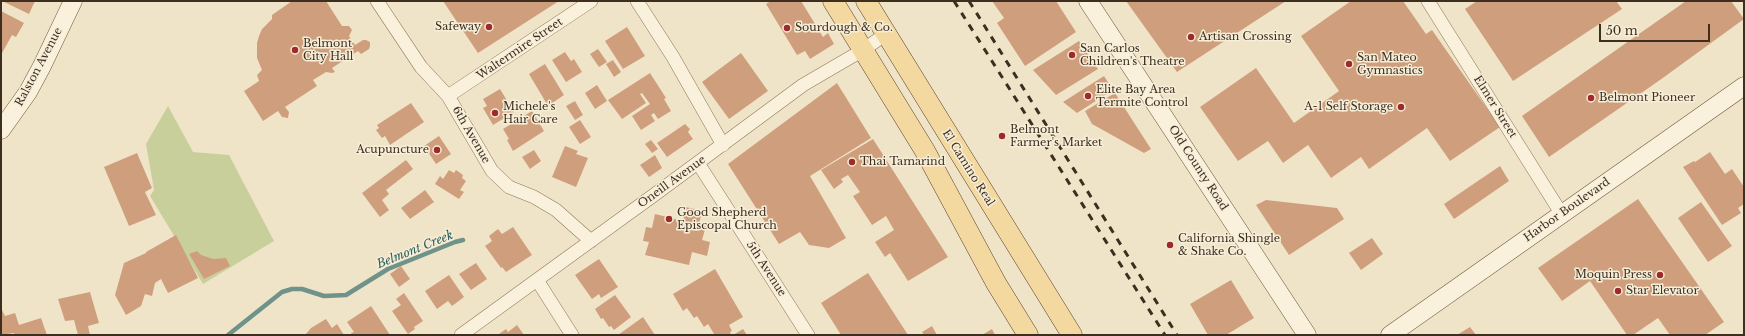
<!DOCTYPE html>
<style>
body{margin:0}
#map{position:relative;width:1745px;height:336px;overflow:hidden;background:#f0e4c8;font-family:"Libre Baskerville",serif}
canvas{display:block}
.frame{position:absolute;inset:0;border:2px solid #3d2e20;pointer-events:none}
.scale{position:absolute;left:1599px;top:24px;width:111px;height:18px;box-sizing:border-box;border:2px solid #3d2e20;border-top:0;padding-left:5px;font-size:12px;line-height:14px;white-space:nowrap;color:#3d2e20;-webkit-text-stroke:3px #f7eed8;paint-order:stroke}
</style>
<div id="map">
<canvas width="1745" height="336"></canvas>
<div class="frame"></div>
<div class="scale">50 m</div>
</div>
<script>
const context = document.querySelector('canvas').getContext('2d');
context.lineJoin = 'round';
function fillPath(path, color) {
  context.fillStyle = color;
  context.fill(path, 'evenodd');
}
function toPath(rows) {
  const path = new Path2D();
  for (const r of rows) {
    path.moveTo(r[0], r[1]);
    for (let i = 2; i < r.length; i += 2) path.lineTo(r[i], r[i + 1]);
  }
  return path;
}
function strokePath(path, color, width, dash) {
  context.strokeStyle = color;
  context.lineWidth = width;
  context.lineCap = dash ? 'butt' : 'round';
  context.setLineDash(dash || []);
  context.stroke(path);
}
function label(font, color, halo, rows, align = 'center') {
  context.font = font + ' "Libre Baskerville",serif';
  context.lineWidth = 3;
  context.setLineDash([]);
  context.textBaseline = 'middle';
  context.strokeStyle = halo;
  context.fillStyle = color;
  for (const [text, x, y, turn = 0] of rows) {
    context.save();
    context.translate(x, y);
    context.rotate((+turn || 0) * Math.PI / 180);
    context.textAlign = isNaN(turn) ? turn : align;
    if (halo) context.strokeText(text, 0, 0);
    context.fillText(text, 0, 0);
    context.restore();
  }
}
fillPath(toPath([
 [168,106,193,152,229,155,274,241,203,284,150,196,154,190,146,144]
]), '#c9cf9b');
strokePath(toPath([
 [228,335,282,292,292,289,302,289,324,296,346,295,388,269,455,242,463,240]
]), '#6f938a', 4.5);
fillPath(toPath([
 [2,1,35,1,29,14],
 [292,1,326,1,342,26,349,26,352,30,349,36,355,45,363,40,366,40,370,42,370,46,369,49,361,54,358,51,332,68,335,72,332,73,326,72,313,80,317,86,285,107,289,112,288,118,282,117,278,111,263,121,244,91,259,81,257,75,262,70,257,58,257,43,259,36,262,29,272,19,272,15],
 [443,1,559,1,478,53],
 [771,1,801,1,823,37,828,33,834,44,810,59,805,51,797,55,766,4],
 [992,1,1056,1,1076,32,1025,66,997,23,1004,18],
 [1126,1,1286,1,1177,72],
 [1351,1,1403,1,1426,34,1432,30,1500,127,1450,161,1427,128,1369,169,1361,157,1331,178,1308,145,1283,163,1268,141,1238,161,1200,107,1256,68,1294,123,1339,91,1301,36],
 [1477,1,1616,1,1622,9,1513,81,1465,9],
 [1686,1,1731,1,1744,19,1660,80,1549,157,1522,116],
 [1,11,24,23,16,37,12,35,1,55],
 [627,27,645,56,623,69,605,41],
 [1079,41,1098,69,1056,95,1033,70],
 [598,49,607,62,599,67,590,54],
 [565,52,571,61,574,59,582,72,566,82,552,60],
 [741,53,768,91,729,119,702,82],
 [613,60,621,72,614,77,606,64],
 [545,64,564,95,548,106,529,74],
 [650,73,666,98,664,99,671,111,658,119,654,113,651,115,655,121,641,130,632,116,650,104,642,93,640,94,646,103,622,119,608,100],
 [1104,76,1113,90,1077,113,1063,102],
 [837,83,871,138,810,176,846,238,829,248,809,245,800,232,779,244,728,164],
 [597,85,607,101,595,109,585,93],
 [500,89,514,112,493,125,483,108,487,106,483,99],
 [1115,93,1151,149,1144,153,1092,124,1085,111],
 [575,101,583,115,575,120,566,106],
 [411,103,424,122,390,145,385,136,382,138,376,130,379,128,377,125],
 [532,111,544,131,513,151,507,140,509,139,503,129],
 [580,120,591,137,580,144,569,127],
 [685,124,690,129,688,132,693,139,667,157,657,143],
 [439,136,451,154,436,164,424,146],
 [873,139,948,257,908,281,890,253,885,257,875,242,894,230,886,216,872,225,853,196,860,192,848,175,841,179,843,182,834,189,821,170],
 [651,140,658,149,652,153,645,144],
 [565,146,578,151,576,154,588,158,576,187,552,177],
 [534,150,541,161,530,169,522,157],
 [1710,152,1725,174,1732,169,1744,187,1744,204,1738,208,1741,213,1722,225,1683,167,1694,161,1695,162],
 [137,153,152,188,145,192,156,215,129,226,104,167],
 [655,155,662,168,649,177,640,165],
 [406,160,413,169,386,190,389,194,382,200,389,210,380,217,362,193],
 [1500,166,1509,181,1454,219,1444,204],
 [449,170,454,173,456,170,463,175,462,178,466,181,460,190,464,192,459,199,435,184,440,176,443,179],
 [425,190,434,202,410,219,401,208],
 [1638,199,1724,322,1705,335,1670,335,1658,318,1633,335,1627,335,1590,281,1562,301,1538,268],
 [1266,200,1337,208,1344,219,1289,255,1256,205],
 [1701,202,1732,246,1708,262,1678,218],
 [686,207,702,211,699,224,706,226,702,240,710,242,707,256,692,252,689,265,645,255,649,242,643,241,646,227,652,228,655,214,683,221],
 [513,227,532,255,506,272,502,267,501,268,485,246,492,241,489,236,498,229,502,234],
 [176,235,198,278,168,293,161,279,155,283,152,296,145,294,141,306,126,315,115,295,124,263,146,253,146,252],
 [1372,238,1383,254,1361,270,1349,253],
 [197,251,201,255,213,259,226,258,230,266,204,279,189,254],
 [599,259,618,287,601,298,599,294,592,299,575,275],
 [476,263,487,279,471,290,459,274],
 [401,266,410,279,399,287,390,274],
 [715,269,743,317,729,325,732,331,730,332,731,335,712,335,714,334,708,324,704,327,697,316,694,318,687,308,683,311,673,294],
 [868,273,908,335,841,335,821,303],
 [449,275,464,297,452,306,448,301,437,309,425,291],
 [1231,280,1254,318,1226,335,1208,335,1190,304],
 [90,292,99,323,88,326,90,335,78,335,74,320,65,321,58,299],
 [404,293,423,321,414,327,415,329,408,334,392,311,401,305,396,299],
 [615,295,631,317,614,330,611,326,609,327,603,318,601,319,595,309],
 [371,306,390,335,352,335,351,333,354,332,347,322],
 [1,308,5,316,15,313,19,325,41,318,47,335,15,335,14,333,1,335],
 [643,317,655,335,618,335],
 [326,319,332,328,337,324,344,335,305,335,311,328],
 [517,325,524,335,499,334,506,329,508,332],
 [932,326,937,335,924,335,922,332],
 [1470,327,1476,335,1457,335],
 [743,329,747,335,733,335],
 [992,329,995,335,982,335]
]), '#cf9f7d');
const street = toPath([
 [377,1,421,67,448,96,492,171,509,187,534,197,556,210,591,241],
 [637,1,673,57,723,145],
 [1428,1,1561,213],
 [448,96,591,1],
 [698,163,808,335],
 [537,280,572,335],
 [461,335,654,195,803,85,863,50,886,34]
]);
const secondary = toPath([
 [1088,1,1307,335],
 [1,130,28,92,42,66,73,1],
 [1390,335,1744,86]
]);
const primary = toPath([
 [833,1,925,151,996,283,1028,335],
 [866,1,1072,335]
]);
strokePath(street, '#8d765c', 14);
strokePath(secondary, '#6f573f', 19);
strokePath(primary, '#5b4430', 21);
strokePath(street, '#faf1dc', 13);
strokePath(secondary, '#faf1dc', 18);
strokePath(primary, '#f3d9a0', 20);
strokePath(toPath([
 [954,1,1165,335],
 [969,1,1177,335]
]), '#3d2e20', 3, [7, 7]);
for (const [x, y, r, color] of [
 [489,27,4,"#9e2a2b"],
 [787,28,4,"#9e2a2b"],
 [1191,37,4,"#9e2a2b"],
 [295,50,4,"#9e2a2b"],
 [1072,55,4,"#9e2a2b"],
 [1349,64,4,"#9e2a2b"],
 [1088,96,4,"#9e2a2b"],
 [1591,98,4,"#9e2a2b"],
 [1401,107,4,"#9e2a2b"],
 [495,113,4,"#9e2a2b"],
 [1002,136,4,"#9e2a2b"],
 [437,150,4,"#9e2a2b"],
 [852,162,4,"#9e2a2b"],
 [669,219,4,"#9e2a2b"],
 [1170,245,4,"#9e2a2b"],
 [1660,275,4,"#9e2a2b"],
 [1618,291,4,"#9e2a2b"]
]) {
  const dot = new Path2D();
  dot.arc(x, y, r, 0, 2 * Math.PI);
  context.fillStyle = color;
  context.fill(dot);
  strokePath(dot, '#f7eed8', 1.5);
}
label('11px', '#3d2e20', '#f7eed8', [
 ["Safeway",481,27,"right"],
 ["Sourdough & Co.",795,28],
 ["Artisan Crossing",1199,37],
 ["Belmont",303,44],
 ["City Hall",303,57],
 ["San Carlos",1080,49],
 ["Children's Theatre",1080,62],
 ["San Mateo",1357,58],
 ["Gymnastics",1357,71],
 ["Elite Bay Area",1096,90],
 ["Termite Control",1096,103],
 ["Belmont Pioneer",1599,98],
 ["Michele's",503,107],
 ["Hair Care",503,120],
 ["A-1 Self Storage",1393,107,"right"],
 ["Belmont",1010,130],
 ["Farmer's Market",1010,143],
 ["Acupuncture",429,150,"right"],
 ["Thai Tamarind",860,162],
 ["Good Shepherd",677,213],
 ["Episcopal Church",677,226],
 ["California Shingle",1178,239],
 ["& Shake Co.",1178,252],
 ["Moquin Press",1652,275,"right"],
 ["Star Elevator",1626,291]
], 'left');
label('11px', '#3d2e20', '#f7eed8', [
 ["Waltermire Street",520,49,-34],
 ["Ralston Avenue",39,67,-62],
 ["Elmer Street",1495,107,58],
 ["6th Avenue",471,135,60],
 ["El Camino Real",968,168,58],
 ["Old County Road",1198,168,57],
 ["Oneill Avenue",672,182,-36],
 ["Harbor Boulevard",1567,210,-35],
 ["5th Avenue",766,269,57]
]);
label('italic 12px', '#2f5d5a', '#f7eed8', [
 ["Belmont Creek",415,250,-22]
]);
</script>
